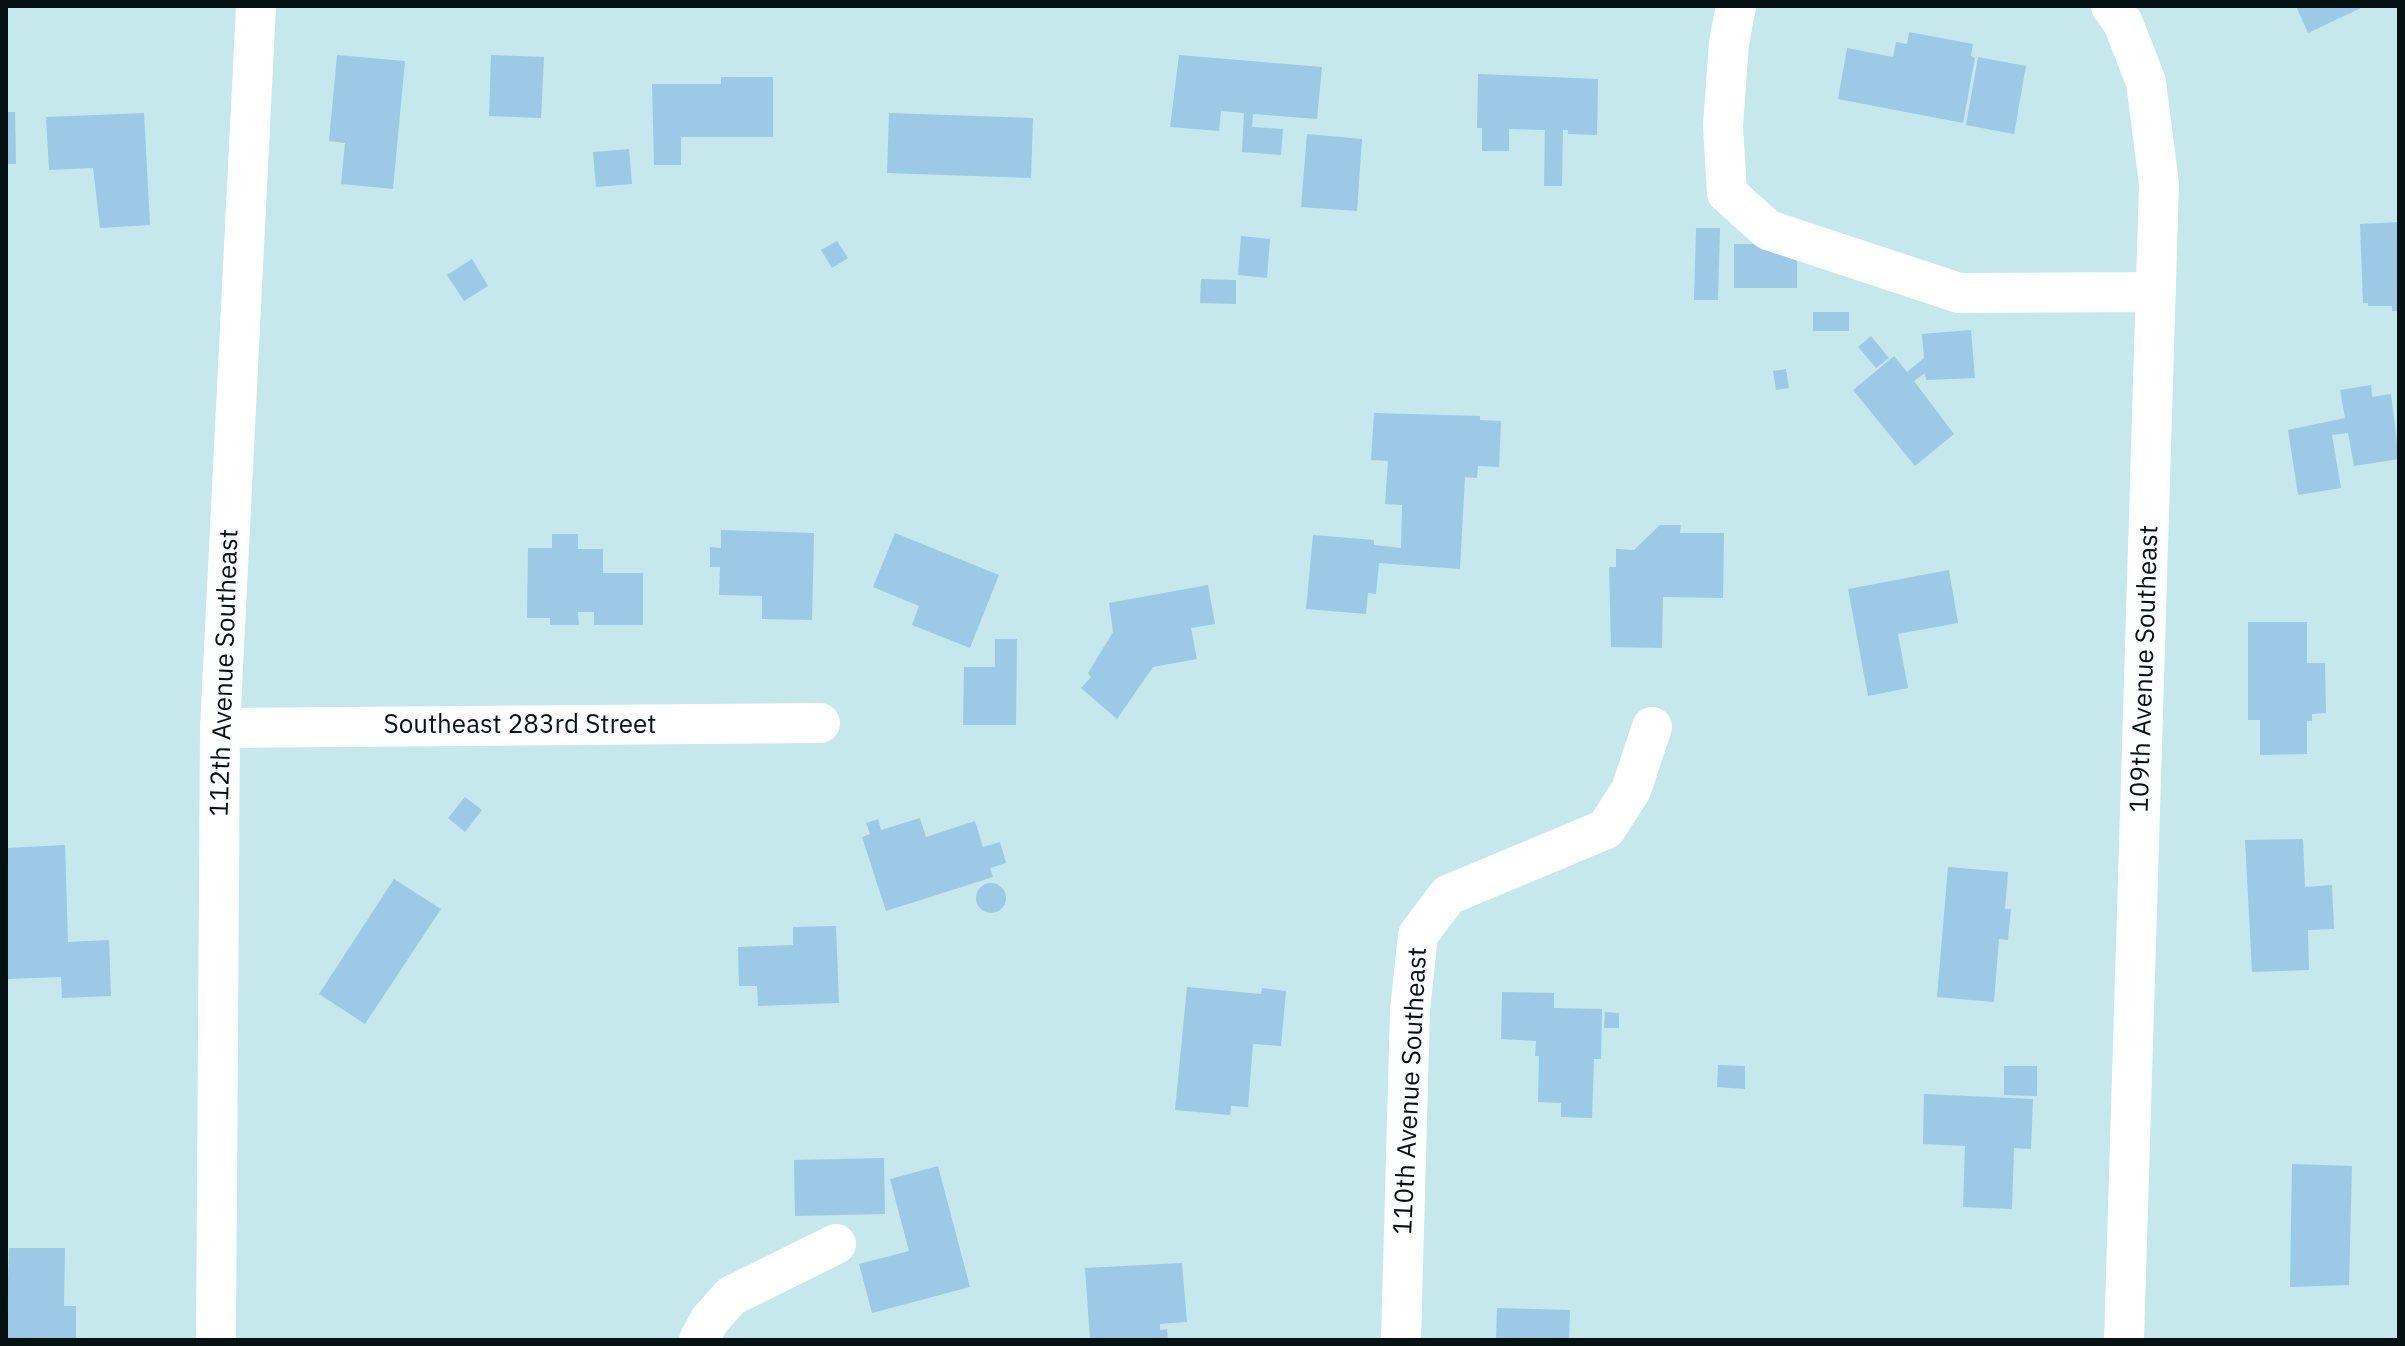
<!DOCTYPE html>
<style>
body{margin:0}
#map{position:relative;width:2405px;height:1346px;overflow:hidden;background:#c4e8ec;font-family:"IBM Plex Sans",sans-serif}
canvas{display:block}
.frame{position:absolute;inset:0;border:8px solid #051112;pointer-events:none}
</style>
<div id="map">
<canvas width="2405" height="1346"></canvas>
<div class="frame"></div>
</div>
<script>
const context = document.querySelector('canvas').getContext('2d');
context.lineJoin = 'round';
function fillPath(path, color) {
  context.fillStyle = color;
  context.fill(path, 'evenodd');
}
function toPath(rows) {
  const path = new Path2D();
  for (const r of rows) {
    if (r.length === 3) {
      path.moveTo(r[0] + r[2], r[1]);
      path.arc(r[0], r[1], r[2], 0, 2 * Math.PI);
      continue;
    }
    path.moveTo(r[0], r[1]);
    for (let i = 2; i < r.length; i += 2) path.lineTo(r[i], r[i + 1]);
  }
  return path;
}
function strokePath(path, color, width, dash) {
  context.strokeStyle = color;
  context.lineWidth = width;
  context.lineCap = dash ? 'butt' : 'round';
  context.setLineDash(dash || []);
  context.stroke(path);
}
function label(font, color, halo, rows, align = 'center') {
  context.font = font + ' "IBM Plex Sans",sans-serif';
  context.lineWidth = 6;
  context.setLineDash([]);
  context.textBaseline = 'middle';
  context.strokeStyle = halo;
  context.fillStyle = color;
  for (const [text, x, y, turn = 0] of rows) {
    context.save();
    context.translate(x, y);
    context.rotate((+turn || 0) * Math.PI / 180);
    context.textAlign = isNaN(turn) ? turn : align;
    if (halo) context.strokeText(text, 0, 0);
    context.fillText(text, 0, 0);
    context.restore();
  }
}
fillPath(toPath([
 [2296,6,2365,6,2308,33],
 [1909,32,1973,44,1971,56,1975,58,1963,123,1838,99,1847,48,1893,57,1896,42,1907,44],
 [337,55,405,61,393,189,341,184,345,143,329,141],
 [491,55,544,57,541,118,489,116],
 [1179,55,1322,67,1317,119,1253,114,1252,127,1283,129,1281,155,1242,152,1244,113,1221,111,1219,131,1170,127],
 [1978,57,2026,66,2014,134,1966,125],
 [1478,74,1598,79,1597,135,1568,134,1568,130,1563,130,1562,186,1544,186,1545,130,1509,129,1509,151,1482,151,1482,128,1477,128],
 [721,77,773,77,773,137,681,137,681,165,654,165,652,84,721,84],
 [6,112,15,112,16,164,6,164],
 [144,113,150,225,100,228,93,168,49,170,46,117],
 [889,113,1033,118,1031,178,887,173],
 [1307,134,1362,139,1357,211,1301,207],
 [629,149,632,184,596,187,593,152],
 [2399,222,2399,311,2392,311,2392,306,2368,306,2368,303,2363,303,2360,224],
 [1696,228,1720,228,1718,300,1694,300],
 [1241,236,1270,239,1267,278,1238,275],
 [837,241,848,258,832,268,821,250],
 [1734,244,1797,244,1797,288,1734,288],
 [472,259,488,286,464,301,447,275],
 [1201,279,1236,280,1236,304,1200,303],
 [1813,312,1849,312,1849,331,1813,331],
 [1971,330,1975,378,1926,380,1925,373,1914,381,1954,434,1915,466,1853,390,1894,356,1907,372,1924,358,1922,334],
 [1871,336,1889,358,1876,368,1858,347],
 [1786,369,1789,388,1776,390,1773,371],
 [2371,385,2372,397,2391,394,2399,459,2354,466,2348,433,2332,435,2341,488,2298,495,2288,430,2345,418,2340,390],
 [1374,413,1480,416,1480,420,1501,421,1499,467,1478,466,1477,478,1465,477,1460,569,1379,563,1376,594,1368,593,1366,614,1306,609,1313,535,1374,540,1374,545,1401,548,1402,505,1385,504,1388,461,1371,460],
 [1660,525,1681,525,1680,533,1724,533,1723,598,1663,597,1662,648,1611,647,1609,567,1616,567,1616,549,1634,550],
 [721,530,814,533,812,620,762,619,762,596,719,595,720,567,710,567,710,547,721,548],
 [895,533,999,575,970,648,912,625,919,606,873,587],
 [552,534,578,534,578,549,603,549,603,573,643,573,643,625,594,625,594,612,578,612,579,625,550,625,550,618,527,618,528,548,552,548],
 [1949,570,1958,623,1898,634,1908,688,1868,696,1848,589],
 [1208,585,1215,624,1191,628,1197,659,1153,667,1117,719,1081,688,1091,677,1088,673,1113,632,1109,603],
 [2248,622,2307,622,2307,663,2325,663,2326,713,2312,714,2312,721,2307,721,2307,754,2260,755,2260,720,2248,720],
 [995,639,1017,639,1016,725,963,725,964,667,995,667],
 [465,797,482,810,465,832,448,818],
 [920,818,926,837,975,821,983,847,1000,842,1006,863,990,868,993,877,886,911,862,837,870,834,866,823,878,819,881,830],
 [2303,839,2305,887,2332,885,2334,929,2308,930,2309,970,2252,972,2245,840],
 [65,845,68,942,109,940,111,996,62,998,61,977,6,979,6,848],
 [1948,867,2008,872,2005,909,2011,909,2008,940,1999,939,1994,1002,1937,997],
 [394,879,441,909,365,1024,319,994],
 [991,898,15],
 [836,926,839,1003,758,1006,757,986,739,986,738,947,793,945,793,927],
 [1187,987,1261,994,1262,988,1286,991,1281,1046,1253,1044,1248,1107,1231,1106,1230,1115,1175,1110],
 [1502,992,1554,993,1554,1008,1602,1009,1601,1059,1594,1059,1592,1118,1561,1117,1561,1103,1538,1102,1539,1056,1535,1056,1536,1041,1501,1039],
 [1605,1012,1619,1013,1619,1028,1604,1028],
 [1718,1065,1745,1066,1745,1089,1717,1087],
 [2004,1066,2037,1066,2037,1096,2004,1095],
 [1924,1094,2033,1099,2031,1149,2014,1148,2012,1209,1963,1207,1965,1146,1923,1144],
 [884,1158,885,1214,795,1216,794,1160],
 [2292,1164,2352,1166,2349,1285,2290,1287],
 [938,1166,970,1287,872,1313,859,1264,909,1251,890,1179],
 [9,1248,65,1248,64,1306,76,1306,76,1340,6,1340],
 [1182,1263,1187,1322,1160,1324,1160,1330,1167,1329,1168,1340,1090,1340,1085,1268],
 [1497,1308,1570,1310,1569,1340,1496,1340]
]), '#9cc9e5');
strokePath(toPath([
 [1736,6,1729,43,1723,126,1727,193,1768,230,1959,293,2156,292],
 [2111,6,2123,23,2146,82,2159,184,2124,1340],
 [220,728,820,723],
 [216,1340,220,728,256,6],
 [699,1340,709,1321,731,1296,836,1244],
 [1401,1340,1410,1010,1418,935,1448,895,1606,829,1631,790,1652,727]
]), '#fff', 40);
label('26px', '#051112', '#fff', [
 ["109th Avenue Southeast",2145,669,-88],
 ["112th Avenue Southeast",225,673,-88],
 ["Southeast 283rd Street",520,725],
 ["110th Avenue Southeast",1411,1091,-87]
]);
</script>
